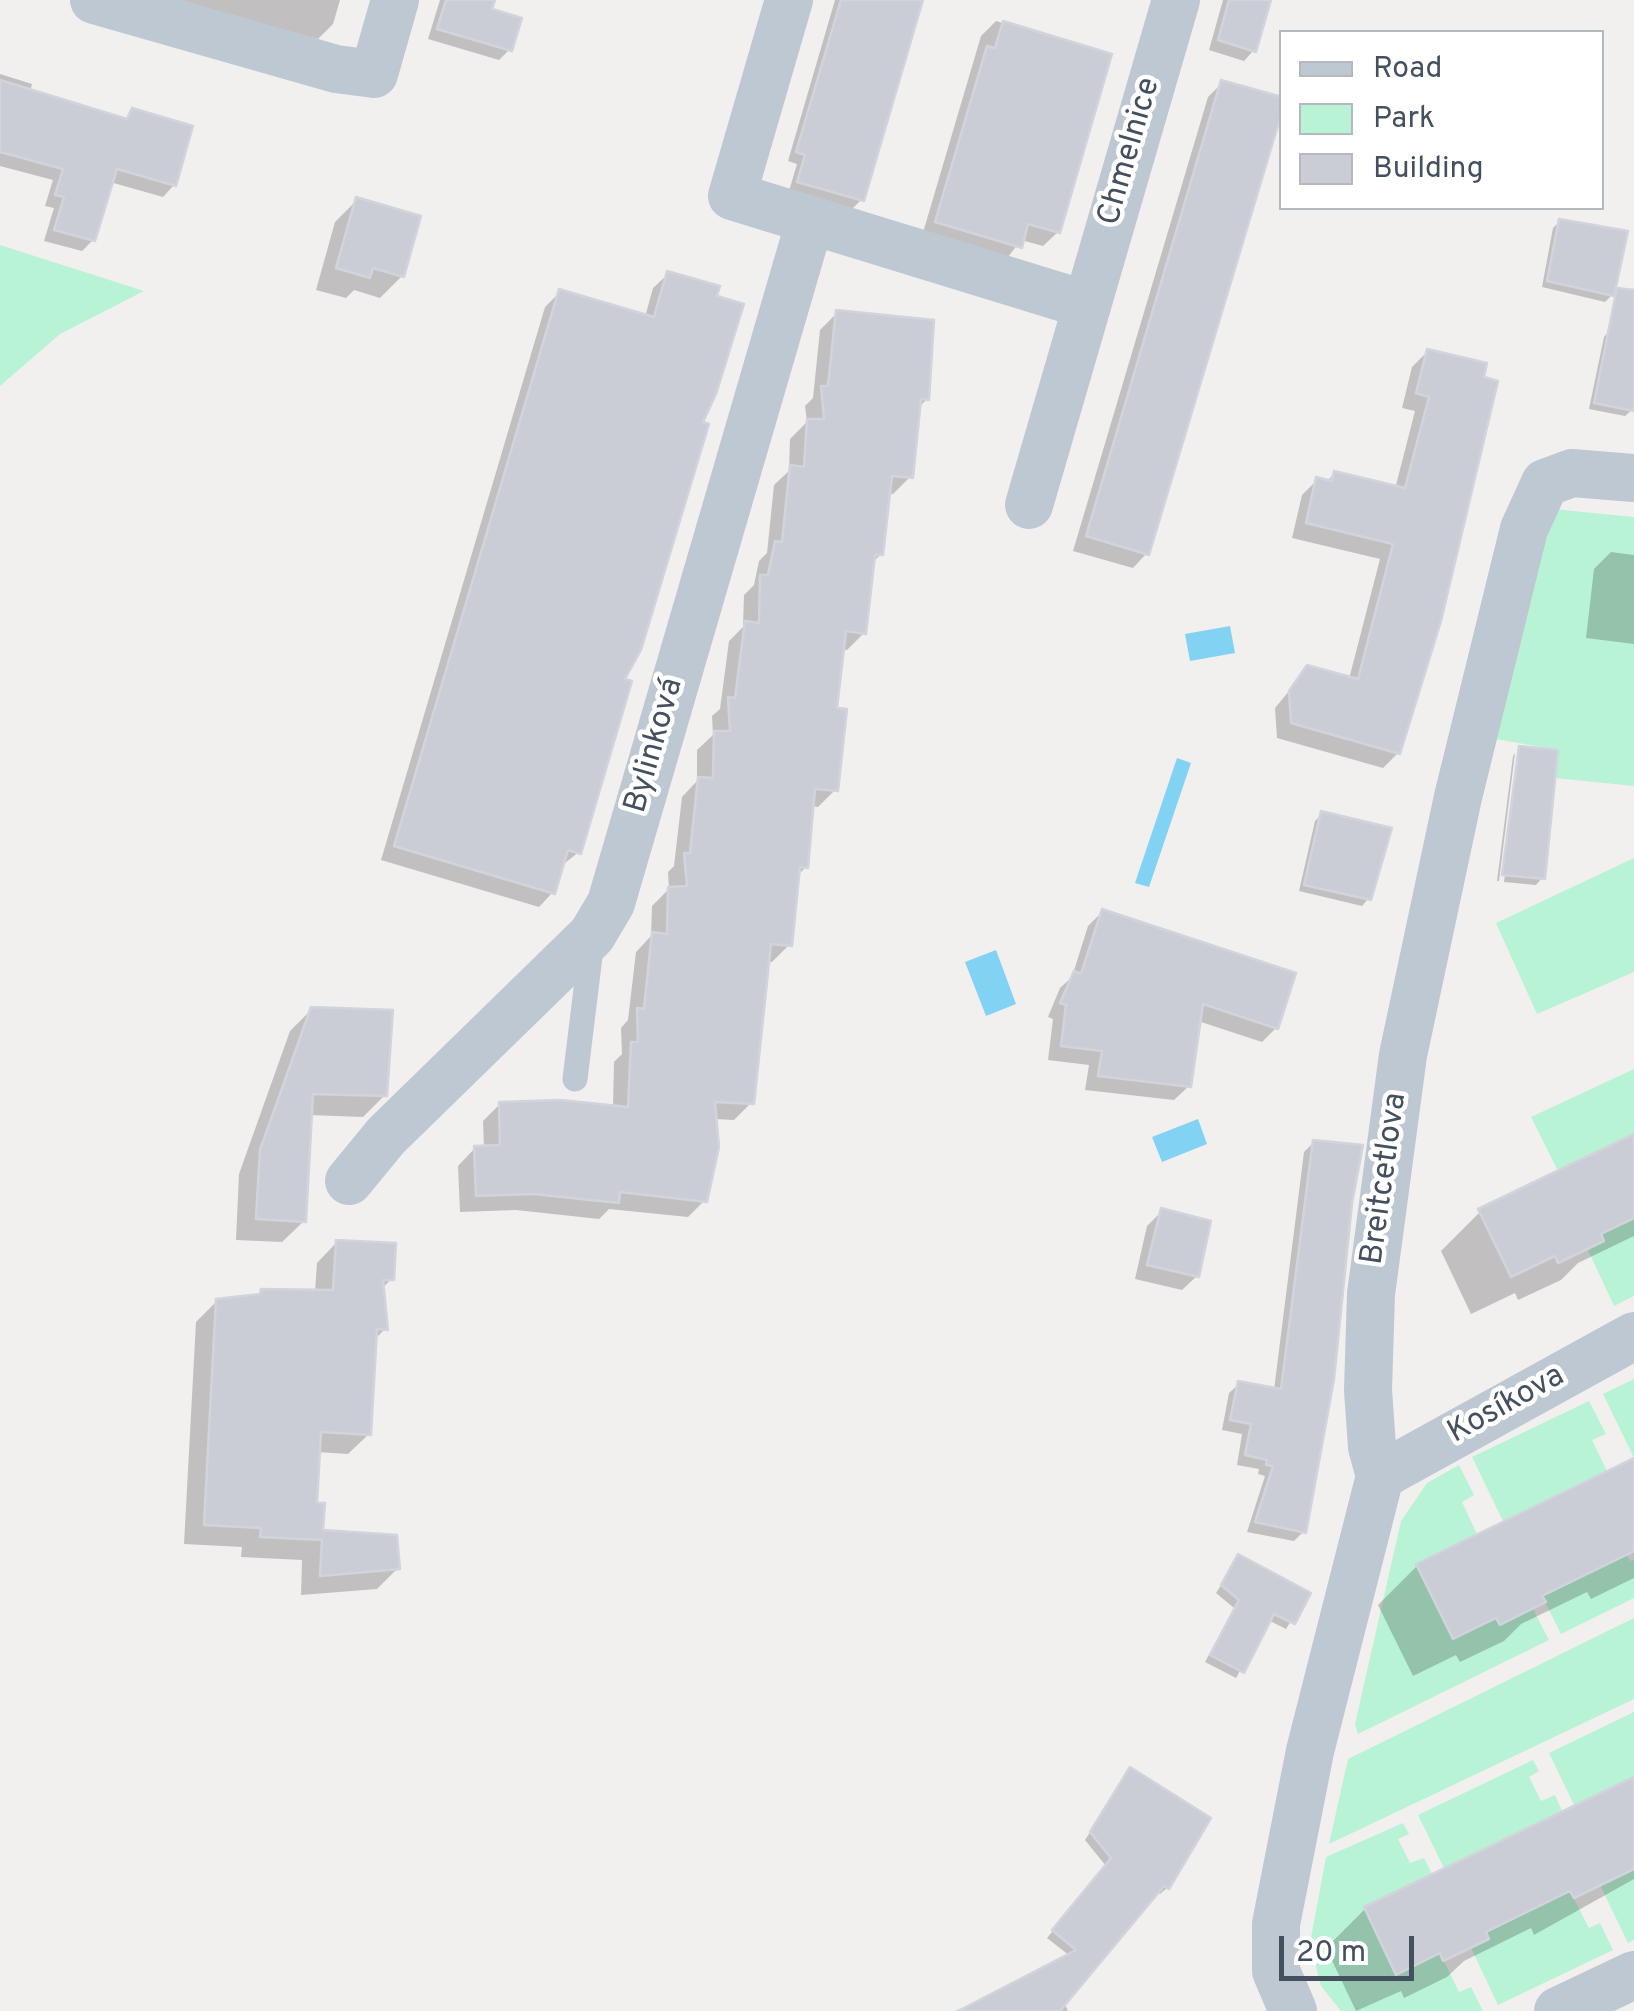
<!DOCTYPE html>
<meta charset="utf-8">
<style>
body{margin:0}
#map{position:relative;width:1634px;height:2011px;overflow:hidden;background:#f2efef;font-family:Overpass,sans-serif}
canvas{display:block}
.legend{position:absolute;left:1279px;top:30px;width:325px;height:180px;box-sizing:border-box;background:#fff;border:2px solid #b5b9bf;margin:0;padding:12px 18px;list-style:none;font-size:30px;color:#45505e}
.legend li{display:flex;align-items:center;gap:20px;height:50px}
.legend b{width:50px;border:2px solid #b5b9bf}
.scale{position:absolute;left:1279px;top:1936px;width:135px;height:45px;box-sizing:border-box;border:5px solid #45505e;border-top:0;padding-left:12px;font-size:30px;line-height:35px;white-space:nowrap;color:#45505e;-webkit-text-stroke:8px #fff;paint-order:stroke}
</style>
<div id="map">
<canvas width="1634" height="2011"></canvas>
<ul class="legend">
<li><b style="height:12px;background:#bec8d2"></b>Road</li>
<li><b style="height:28px;background:#b9f3d5"></b>Park</li>
<li><b style="height:28px;background:#cacdd5"></b>Building</li>
</ul>
<div class="scale">20 m</div>
</div>
<script>
const context = document.querySelector('canvas').getContext('2d');
context.lineJoin = 'round';
function fillPath(path, color) {
  context.fillStyle = color;
  context.fill(path, 'evenodd');
}
function toPath(rows) {
  const path = new Path2D();
  for (const r of rows) {
    path.moveTo(r[0], r[1]);
    for (let i = 2; i < r.length; i += 2) path.lineTo(r[i], r[i + 1]);
  }
  return path;
}
function strokePath(path, color, width, dash) {
  context.strokeStyle = color;
  context.lineWidth = width;
  context.lineCap = dash ? 'butt' : 'round';
  context.setLineDash(dash || []);
  context.stroke(path);
}
function label(font, color, halo, rows, align = 'center') {
  context.font = font + ' Overpass,sans-serif';
  context.lineWidth = 9;
  context.setLineDash([]);
  context.textBaseline = 'middle';
  context.strokeStyle = halo;
  context.fillStyle = color;
  for (const [text, x, y, turn = 0] of rows) {
    context.save();
    context.translate(x, y);
    context.rotate((+turn || 0) * Math.PI / 180);
    context.textAlign = isNaN(turn) ? turn : align;
    if (halo) context.strokeText(text, 0, 0);
    context.fillText(text, 0, 0);
    context.restore();
  }
}
fillPath(toPath([
 [0,245,144,291,60,334,0,386],
 [1553,509,1634,517,1634,786,1555,778,1558,750,1490,738],
 [1634,858,1634,972,1537,1014,1496,923],
 [1634,1069,1634,1134,1558,1171,1531,1117],
 [1634,1218,1634,1296,1614,1306,1587,1248,1601,1234],
 [1634,1379,1634,1458,1603,1394],
 [1589,1401,1606,1434,1592,1440,1607,1471,1503,1521,1472,1457],
 [1459,1465,1474,1495,1462,1502,1477,1534,1416,1564,1452,1638,1496,1618,1500,1624,1533,1609,1549,1640,1358,1734,1355,1724,1401,1521,1427,1483],
 [1626,1554,1630,1561,1634,1560,1634,1598,1561,1634,1542,1596],
 [1634,1618,1634,1699,1329,1844,1348,1759],
 [1634,1712,1634,1777,1574,1805,1549,1753],
 [1533,1760,1539,1771,1529,1777,1541,1801,1555,1795,1562,1811,1444,1868,1418,1815],
 [1403,1823,1409,1834,1398,1839,1410,1863,1424,1858,1432,1874,1364,1907,1396,1974,1440,1953,1459,1992,1471,1987,1483,2011,1341,2011,1321,1986,1310,1943,1326,1857],
 [1634,1860,1634,1940,1628,1943,1600,1885],
 [1570,1891,1589,1928,1600,1923,1613,1950,1498,2005,1471,1948,1486,1932]
]), '#b9f3d5');
fillPath(toPath([
 [1230,626,1235,653,1190,661,1185,634],
 [1177,758,1191,763,1149,887,1135,883],
 [996,950,1016,1004,986,1016,965,962],
 [1198,1119,1207,1144,1162,1162,1152,1137]
]), '#82d2f4');
fillPath(toPath([
 [164,0,340,0,333,24,318,39],
 [440,0,492,0,489,11,510,49,499,60,428,39],
 [835,0,923,0,861,200,852,209,789,191,797,164,788,161],
 [1223,0,1270,0,1254,50,1244,61,1209,50],
 [996,21,1109,56,1058,232,1043,246,1021,240,1005,261,922,236,981,36],
 [0,74,32,84,30,92,124,120,133,111,174,185,163,197,110,182,93,240,82,251,44,241,54,208,45,206,53,180,0,166],
 [1222,83,1147,553,1133,568,1073,551,1208,97],
 [357,200,402,276,380,298,354,290,346,298,316,290,335,222],
 [1560,221,1612,295,1605,302,1542,287,1553,228],
 [668,274,621,681,579,852,561,866,553,892,539,907,381,860,545,307,560,292,645,317,653,288],
 [837,313,927,399,918,408,910,477,893,494,888,494,881,554,872,563,864,633,847,650,841,649,835,710,835,790,818,807,811,806,806,867,797,876,789,945,772,962,766,962,751,1103,734,1120,714,1119,705,1200,688,1217,609,1209,599,1219,516,1210,460,1212,458,1166,475,1148,484,1148,483,1121,500,1104,613,1108,614,1062,622,1054,621,1028,628,1020,636,952,651,936,652,906,669,889,668,872,674,866,682,797,697,781,697,750,713,735,712,716,720,709,729,641,743,627,744,595,754,585,759,561,767,553,774,485,789,471,790,439,807,422,805,406,813,398,820,330],
 [1610,330,1634,335,1634,408,1625,416,1589,409,1604,337],
 [1428,351,1484,365,1398,753,1383,768,1277,738,1275,708,1308,668,1349,679,1380,559,1292,538,1302,495,1317,480,1326,482,1334,474,1395,489,1415,411,1402,408,1412,367],
 [1611,552,1634,555,1634,644,1586,638,1594,569],
 [1520,749,1556,752,1542,878,1536,885,1504,882],
 [1515,753,1499,881,1497,881,1513,756],
 [1322,814,1368,899,1362,906,1299,891,1315,821],
 [1102,912,1276,1028,1262,1042,1198,1021,1189,1086,1174,1100,1085,1090,1089,1065,1048,1060,1053,1019,1048,1017,1060,988,1072,977,1088,926],
 [312,1009,385,1095,363,1117,309,1115,304,1221,282,1242,236,1240,239,1174,290,1031],
 [1634,1137,1634,1236,1578,1263,1561,1280,1518,1300,1515,1293,1471,1314,1441,1251,1480,1212],
 [1314,1142,1304,1531,1294,1541,1247,1532,1265,1476,1258,1474,1259,1469,1237,1465,1242,1434,1222,1430,1229,1393,1239,1384,1274,1390,1304,1152],
 [1162,1211,1197,1276,1182,1290,1135,1279,1147,1226],
 [337,1242,391,1279,382,1289,385,1329,374,1340,369,1434,348,1454,317,1452,315,1506,320,1533,398,1568,377,1589,301,1595,302,1560,241,1557,242,1547,184,1544,196,1322,217,1301,255,1298,262,1291,315,1292,317,1263],
 [1634,1461,1634,1578,1591,1599,1587,1592,1521,1624,1504,1641,1460,1662,1456,1655,1413,1676,1378,1605,1417,1566],
 [1239,1557,1308,1594,1286,1629,1268,1620,1236,1678,1205,1662,1234,1608,1216,1593],
 [1130,1771,1207,1819,1167,1888,1160,1894,1156,1891,1064,2003,1068,2011,994,2011,1070,1956,1047,1938,1106,1866,1085,1840],
 [1634,1779,1634,1879,1534,1935,1531,1928,1464,1961,1447,1977,1404,1998,1401,1991,1356,2011,1326,1948,1365,1909]
]), '#0003');
const building = toPath([
 [446,0,495,0,492,9,522,18,512,51,437,29,446,0],
 [841,0,923,0,864,201,797,182,805,155,796,152,841,0],
 [1229,0,1271,0,1256,52,1218,40,1229,0],
 [1003,21,1112,54,1060,233,1028,224,1022,248,935,222,987,46,995,48,1003,21],
 [0,80,127,119,132,108,193,126,176,186,117,169,95,241,54,230,64,197,55,195,63,169,0,152,0,80],
 [1221,80,1282,97,1282,112,1149,555,1086,536,1221,80],
 [356,197,421,216,404,277,373,268,370,278,336,268,356,197],
 [1559,219,1628,231,1614,296,1547,281,1559,219],
 [667,271,720,286,717,296,744,304,716,394,703,422,709,424,641,650,625,679,632,681,581,854,568,850,555,894,394,846,559,289,654,317,667,271],
 [1617,288,1634,290,1634,411,1594,403,1617,288],
 [836,310,934,320,929,400,921,399,913,478,892,476,883,555,875,555,866,634,846,631,837,708,847,709,838,791,815,789,808,868,800,867,792,946,771,944,754,1104,715,1102,719,1147,707,1202,620,1192,619,1203,534,1194,476,1196,474,1146,500,1145,499,1102,561,1100,628,1107,631,1042,638,1042,637,1008,644,1009,652,932,667,934,668,887,687,886,684,853,690,853,698,777,713,778,714,731,730,731,728,697,735,698,745,621,759,623,760,575,768,575,775,541,782,542,790,465,804,467,807,419,824,419,821,386,828,386,836,310],
 [1427,349,1487,363,1484,377,1498,381,1441,621,1400,754,1291,723,1289,691,1307,665,1358,679,1393,544,1306,523,1316,477,1332,481,1334,471,1405,488,1429,397,1416,393,1427,349],
 [1519,746,1558,750,1545,879,1502,875,1519,746],
 [1321,811,1392,828,1371,900,1304,885,1321,811],
 [1102,909,1296,973,1278,1029,1203,1004,1191,1087,1098,1076,1102,1051,1061,1046,1066,1005,1060,1003,1074,971,1081,974,1102,909],
 [311,1007,393,1010,387,1096,313,1094,306,1222,256,1219,260,1150,311,1007],
 [1634,1134,1634,1218,1601,1234,1604,1241,1558,1263,1555,1256,1511,1277,1478,1209,1634,1134],
 [1313,1140,1363,1145,1352,1203,1334,1379,1306,1533,1255,1522,1273,1466,1266,1465,1267,1460,1245,1455,1251,1424,1230,1420,1238,1381,1281,1389,1313,1140],
 [1161,1208,1211,1221,1199,1277,1147,1265,1161,1208],
 [336,1240,396,1243,394,1280,383,1280,388,1330,377,1329,371,1435,321,1432,317,1503,325,1503,323,1530,397,1535,400,1569,320,1576,322,1540,260,1537,261,1528,204,1525,216,1299,260,1294,261,1289,333,1290,336,1240],
 [1634,1458,1634,1551,1542,1596,1546,1602,1500,1625,1496,1618,1453,1639,1416,1564,1634,1458],
 [1238,1554,1311,1593,1295,1624,1274,1614,1244,1673,1210,1655,1239,1600,1221,1585,1238,1554],
 [1130,1767,1211,1818,1169,1889,1164,1886,1060,2011,958,2011,1076,1950,1052,1930,1111,1858,1090,1832,1130,1767],
 [1634,1777,1634,1869,1574,1898,1570,1891,1486,1932,1489,1939,1443,1961,1440,1953,1396,1975,1364,1907,1634,1777]
]);
fillPath(building, '#cacdd5');
strokePath(building, '#d2d4db', 2.5);
strokePath(toPath([
 [575,1079,592,940]
]), '#bec8d2', 25);
strokePath(toPath([
 [94,0,336,69,374,74,395,0],
 [789,0,732,196,1087,305],
 [1029,505,1176,0],
 [349,1181,386,1136,592,935,611,903,810,221],
 [1380,1476,1634,1336],
 [1293,2011,1276,1971,1276,1924,1310,1751,1380,1476,1372,1447,1368,1390,1371,1294,1403,1055,1458,797,1524,529,1545,483,1572,473,1634,478],
 [1558,2011,1634,1975]
]), '#bec8d2', 48);
label('32px', '#45505e', '#fff', [
 ["Chmelnice",1131,152,-74],
 ["Bylinková",656,746,-74],
 ["Breitcetlova",1386,1179,-82],
 ["Kosíkova",1507,1406,-29]
]);
</script>
